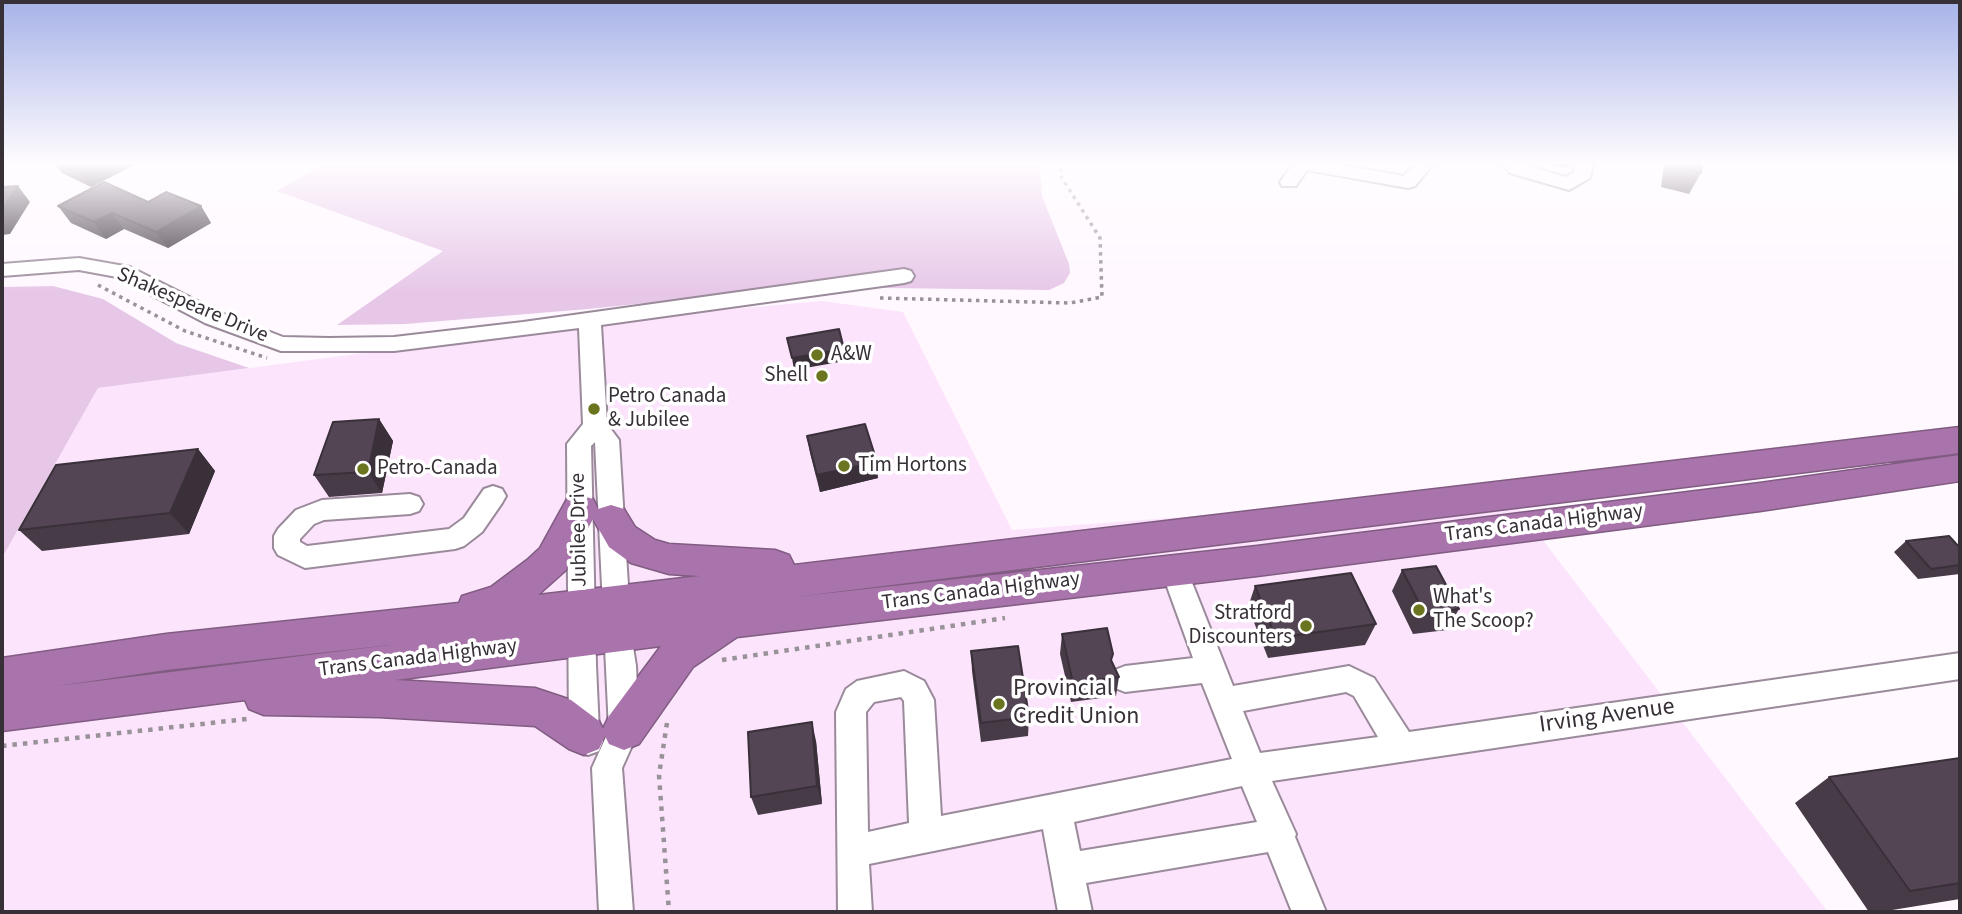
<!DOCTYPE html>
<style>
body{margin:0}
#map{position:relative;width:1962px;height:914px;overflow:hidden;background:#fff8ff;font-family:"Source Sans 3",sans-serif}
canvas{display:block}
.frame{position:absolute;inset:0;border:4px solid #373037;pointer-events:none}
</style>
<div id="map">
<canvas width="1962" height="914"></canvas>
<div class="frame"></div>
</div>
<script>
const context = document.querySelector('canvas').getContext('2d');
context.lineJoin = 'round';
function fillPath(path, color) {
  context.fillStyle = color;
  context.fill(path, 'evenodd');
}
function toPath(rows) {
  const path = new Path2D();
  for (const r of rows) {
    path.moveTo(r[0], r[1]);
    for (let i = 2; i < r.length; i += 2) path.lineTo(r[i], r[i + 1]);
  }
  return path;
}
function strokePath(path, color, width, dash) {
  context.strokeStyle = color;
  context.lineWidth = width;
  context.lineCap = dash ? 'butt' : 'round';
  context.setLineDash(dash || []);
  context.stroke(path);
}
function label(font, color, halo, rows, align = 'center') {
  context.font = font + ' "Source Sans 3",sans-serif';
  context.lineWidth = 7;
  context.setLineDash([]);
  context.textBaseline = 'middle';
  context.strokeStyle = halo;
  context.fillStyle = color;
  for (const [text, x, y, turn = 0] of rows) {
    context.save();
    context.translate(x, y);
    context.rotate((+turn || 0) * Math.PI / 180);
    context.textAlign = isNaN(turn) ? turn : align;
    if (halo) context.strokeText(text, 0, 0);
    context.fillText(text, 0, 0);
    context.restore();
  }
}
fillPath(toPath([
 [822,301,903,312,1012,530,1506,492,1828,912,2,912,2,558,98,388,630,318]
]), '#fce5fc');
fillPath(toPath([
 [323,164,1040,164,1042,196,1069,264,1070,273,1064,283,1049,290,805,287,588,309,405,324,337,325,443,251,277,191],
 [53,286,103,299,176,343,249,368,98,388,2,558,2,287]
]), '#e7c7e8');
const minor = toPath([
 [1293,164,1334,164,1404,176,1414,164,1433,164,1415,186,1408,188,1307,170,1296,186,1282,186,1280,182,1293,164],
 [1503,164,1522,164,1566,177,1574,172,1575,164,1593,164,1590,178,1569,190,1510,173,1503,164],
 [79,258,130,267,221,313,283,337,329,338,394,337,523,322,904,269,911,271,914,276,911,281,904,283,601,325,607,424,619,440,631,634,636,666,639,730,622,768,633,912,599,912,592,768,609,730,595,442,591,446,596,665,599,732,603,741,599,751,588,755,577,751,569,735,567,444,583,424,579,328,394,351,281,351,205,323,117,277,79,270,2,276,2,264,79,258],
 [493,486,502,489,506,496,502,503,482,532,464,546,455,549,305,568,278,555,274,548,274,536,278,529,296,510,322,500,410,494,419,497,423,504,419,511,410,514,324,520,314,524,300,539,300,542,307,546,449,529,464,518,484,489,493,486],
 [1174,559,1183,562,1187,570,1233,686,1349,666,1374,678,1409,732,1960,653,1960,679,1272,781,1296,834,1295,837,1326,912,1292,912,1268,852,1086,883,1092,912,1058,912,1043,829,869,864,872,912,838,912,836,712,846,689,857,681,904,671,924,681,934,700,941,816,1232,759,1202,683,1125,692,1115,688,1110,679,1115,670,1125,666,1193,658,1161,570,1165,562,1174,559],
 [1346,692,1354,696,1378,737,1260,753,1243,711,1346,692],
 [901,697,904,701,909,823,868,832,866,712,874,702,901,697],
 [1242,786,1257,822,1080,851,1074,822,1242,786]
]);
const highway = toPath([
 [1960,427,1960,453,794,597,1257,546,1760,483,1960,455,1960,481,1760,511,1257,576,737,637,693,667,639,744,624,750,609,744,605,736,599,749,584,755,569,749,535,726,379,717,264,715,249,709,245,700,2,731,2,658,166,634,459,603,462,596,491,587,527,560,540,548,567,499,580,495,593,499,598,509,611,505,624,509,635,527,655,540,669,544,775,550,789,555,794,565,1960,427],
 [593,519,609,547,631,563,669,574,700,576,538,595,566,570,593,519],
 [399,644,57,686,166,670,399,644],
 [661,646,609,716,603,729,599,721,571,700,535,688,395,680,661,646]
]);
strokePath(minor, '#9a8a9a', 4);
strokePath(highway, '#815c82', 3);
strokePath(toPath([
 [98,285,185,331,267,358],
 [880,298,1070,303,1102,297,1100,238,1060,175,1062,164]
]), '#999299', 3.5, [3.5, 4.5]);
strokePath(toPath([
 [722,660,1005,618],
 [667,723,659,775,669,912],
 [2,746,247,719]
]), '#999299', 4.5, [4.5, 6]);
fillPath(minor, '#fff');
fillPath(highway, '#a974ab');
fillPath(toPath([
 [55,164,136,164,91,187,62,173],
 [1550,164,1569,164,1567,168],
 [1664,164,1702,164,1701,173,1689,194,1661,187],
 [148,202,201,206,211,223,168,248,124,229,106,239,71,223,58,206],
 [379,419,393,441,382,493,329,497,314,475],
 [807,436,878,478,820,492,810,453],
 [198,449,215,471,189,534,42,551,19,530],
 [1906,541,1960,548,1960,574,1918,579,1894,552],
 [1402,570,1459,609,1447,630,1413,634,1392,591],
 [1255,586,1376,624,1365,645,1268,658,1248,607],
 [1062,634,1112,662,1119,677,1116,696,1071,702,1060,654],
 [971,651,1029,717,1028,736,981,742,972,671],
 [816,741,822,804,758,815,751,797],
 [1960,758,1960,899,1880,912,1869,912,1795,803,1829,777]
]), '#473b47');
fillPath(toPath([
 [95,164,136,164,91,187,80,171],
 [18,186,30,202,10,234,2,235,2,209],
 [201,206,211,223,168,248,156,232],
 [112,213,124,229,106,239,94,222],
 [844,349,845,361,794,370,792,358],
 [379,419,393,441,382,493,368,472],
 [198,449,215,471,189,534,170,513],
 [877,462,878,478,820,492,817,475],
 [812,722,816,741,822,804,817,786]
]), '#3a303a');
const building = toPath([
 [63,164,95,164,80,171,63,164],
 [1673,164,1702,164,1701,173,1673,166,1673,164],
 [104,182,148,202,166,192,201,206,156,232,112,213,94,222,58,206,104,182],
 [18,186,2,209,2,187,18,186],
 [839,329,844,349,792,358,787,338,839,329],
 [379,419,368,472,314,475,333,422,379,419],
 [865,424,877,462,817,475,807,436,865,424],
 [198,449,170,513,19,530,56,465,198,449],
 [1949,536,1960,548,1960,565,1931,569,1906,541,1949,536],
 [1436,566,1459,609,1425,614,1402,570,1436,566],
 [1351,573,1376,624,1276,638,1255,586,1351,573],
 [1107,628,1113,654,1111,660,1119,677,1073,683,1062,634,1107,628],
 [1018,646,1029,717,981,723,971,651,1018,646],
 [812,722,817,786,751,797,748,732,812,722],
 [1960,758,1960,883,1910,891,1829,777,1960,758]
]);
fillPath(building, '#534553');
strokePath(building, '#3a303a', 2);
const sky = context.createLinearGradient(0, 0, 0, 292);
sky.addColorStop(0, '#a7b3e8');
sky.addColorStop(0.56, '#fffcff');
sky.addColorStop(1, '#fffcff00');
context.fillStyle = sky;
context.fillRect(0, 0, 1962, 292);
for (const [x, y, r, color] of [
 [817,355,7,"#6b751f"],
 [822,376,7,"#6b751f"],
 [594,409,7,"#6b751f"],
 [844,466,7,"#6b751f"],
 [363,469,7,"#6b751f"],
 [1419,610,7,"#6b751f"],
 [1306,626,7,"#6b751f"],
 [999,704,7,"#6b751f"]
]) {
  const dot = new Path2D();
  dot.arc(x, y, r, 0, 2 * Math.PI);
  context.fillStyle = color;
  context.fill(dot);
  strokePath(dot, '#fff', 2.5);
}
label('21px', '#373037', '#fff', [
 ["Shakespeare Drive",192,306,23],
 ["Trans Canada Highway",1544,524,-7],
 ["Jubilee Drive",580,530,-91],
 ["Trans Canada Highway",981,592,-7],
 ["Trans Canada Highway",418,659,-7]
]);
label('21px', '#373037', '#fff', [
 ["A&W",831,355],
 ["Shell",808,376,"right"],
 ["Petro Canada",608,397],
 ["& Jubilee",608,421],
 ["Tim Hortons",858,466],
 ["Petro-Canada",377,469],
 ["What's",1433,598],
 ["The Scoop?",1433,622],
 ["Stratford",1292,614,"right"],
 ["Discounters",1292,638,"right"]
], 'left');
label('24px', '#373037', '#fff', [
 ["Provincial",1013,690],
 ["Credit Union",1013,718]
], 'left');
label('24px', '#373037', '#fff', [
 ["Irving Avenue",1607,717,-8]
]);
</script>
